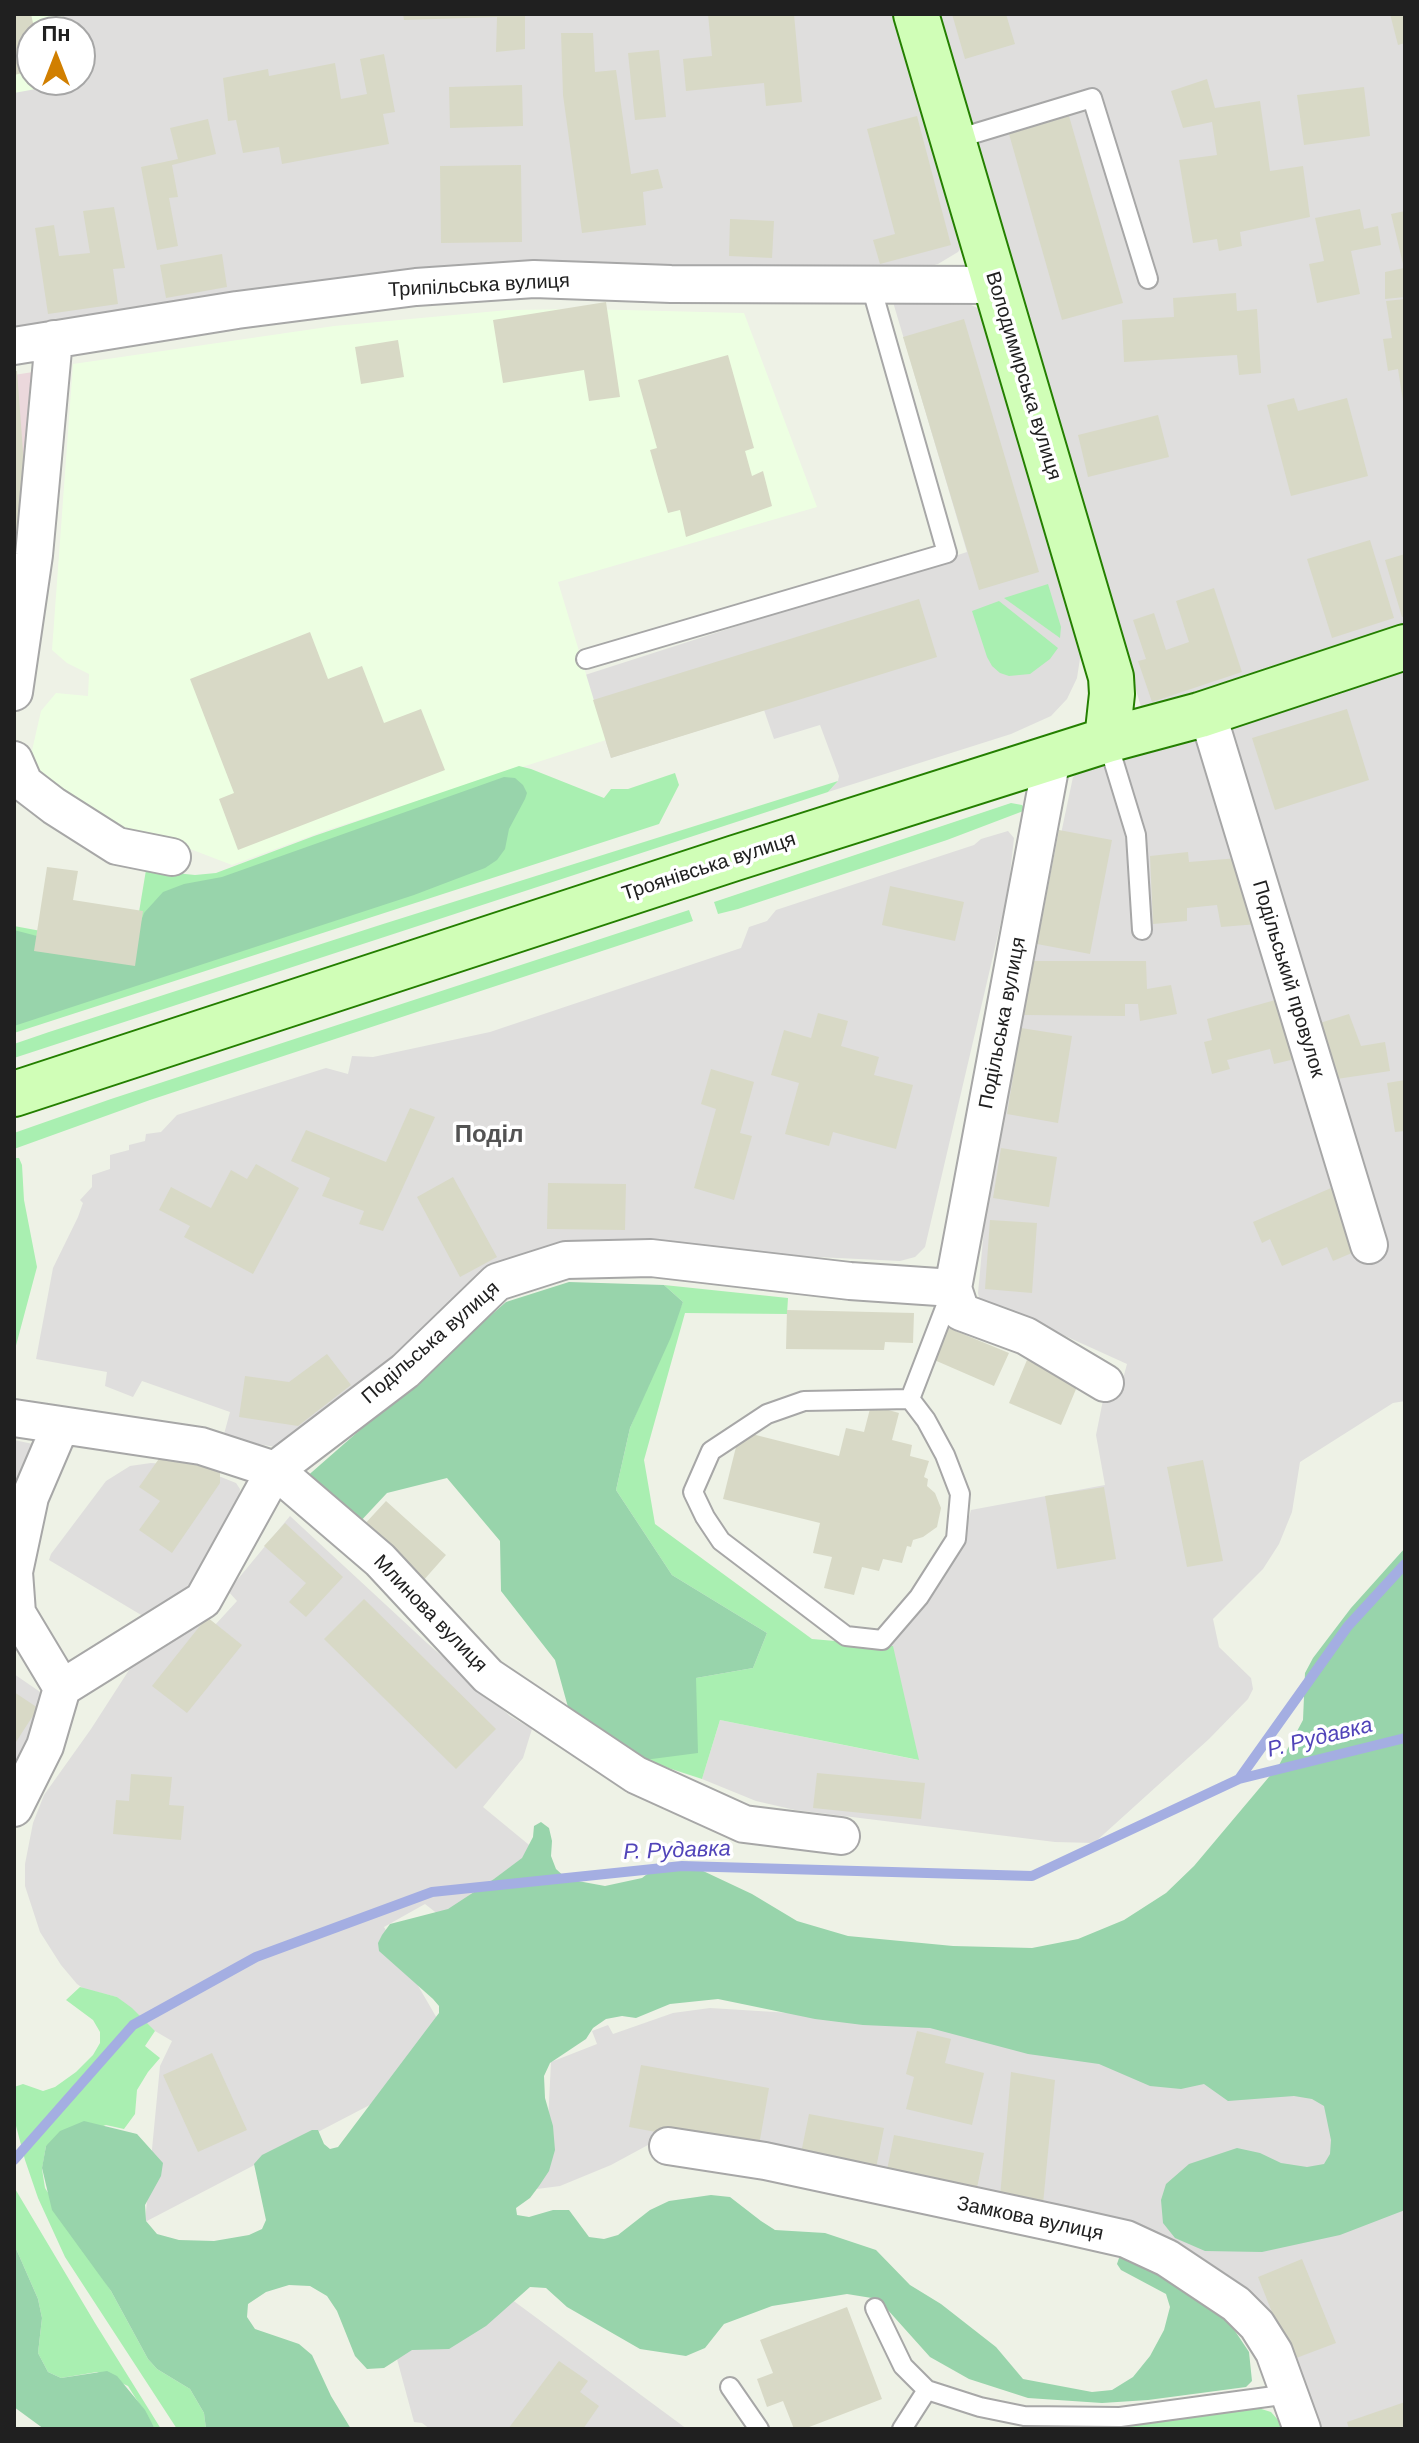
<!DOCTYPE html>
<meta charset="utf-8">
<style>
body{margin:0}
#map{position:relative;width:1419px;height:2443px;overflow:hidden;background:#eef2e6;font-family:Helvetica,sans-serif}
canvas{display:block}
.frame{position:absolute;inset:0;border:16px solid #202020;pointer-events:none}
.north{position:absolute;left:16px;top:16px;width:80px;height:80px;box-sizing:border-box;background:#fff;border:2px solid #a6a6a6;border-radius:50%;rotate:0deg;font-size:22px;font-weight:700;line-height:32px;text-align:center;color:#202020}
.north::after{content:'';display:block;margin:auto;width:28px;height:36px;background:#d17f00;clip-path:polygon(50% 0,100% 100%,50% 72%,0 100%)}
</style>
<div id="map">
<canvas width="1419" height="2443"></canvas>
<div class="frame"></div>
<div class="north">Пн</div>
</div>
<script>
const context = document.querySelector('canvas').getContext('2d');
context.lineJoin = 'round';
function fillPath(path, color) {
  context.fillStyle = color;
  context.fill(path, 'evenodd');
}
function toPath(rows) {
  const path = new Path2D();
  for (const r of rows) {
    path.moveTo(r[0], r[1]);
    for (let i = 2; i < r.length; i += 2) path.lineTo(r[i], r[i + 1]);
  }
  return path;
}
function strokePath(path, color, width, dash) {
  context.strokeStyle = color;
  context.lineWidth = width;
  context.lineCap = dash ? 'butt' : 'round';
  context.setLineDash(dash || []);
  context.stroke(path);
}
function label(font, color, halo, rows, align = 'center') {
  context.font = font + ' Helvetica,sans-serif';
  context.lineWidth = 7;
  context.setLineDash([]);
  context.textBaseline = 'middle';
  context.strokeStyle = halo;
  context.fillStyle = color;
  for (const [text, x, y, turn = 0] of rows) {
    context.save();
    context.translate(x, y);
    context.rotate((+turn || 0) * Math.PI / 180);
    context.textAlign = isNaN(turn) ? turn : align;
    if (halo) context.strokeText(text, 0, 0);
    context.fillText(text, 0, 0);
    context.restore();
  }
}
fillPath(toPath([
 [14,14,898,14,962,246,958,252,938,264,920,269,14,331],
 [32,32,80,32,80,80,32,80],
 [939,14,1405,14,1405,628,1145,711,1141,707],
 [893,302,971,305,982,310,1081,652,1077,678,1067,699,1051,716,1011,734,828,792,838,781,839,776,820,725,774,739,764,710,611,758,585,675,967,552],
 [1405,664,1405,1401,1393,1403,1300,1462,1292,1512,1279,1544,1263,1569,1213,1619,1219,1647,1251,1678,1253,1689,1248,1699,1209,1739,1094,1843,1055,1842,795,1810,756,1801,702,1779,720,1720,918,1760,887,1629,923,1600,946,1573,961,1548,971,1510,1105,1485,1096,1435,1104,1395,1124,1375,1127,1364,1030,1320,980,1302,978,1293,985,1218,1006,1094,1073,777,1080,771],
 [1008,831,1014,838,1008,892,925,1247,915,1257,900,1261,651,1249,553,1253,287,1449,223,1438,230,1412,142,1381,133,1397,105,1386,107,1372,36,1359,53,1268,78,1217,83,1203,80,1200,92,1187,92,1175,110,1169,110,1155,129,1150,129,1145,145,1141,146,1134,161,1132,177,1115,326,1068,348,1074,352,1056,373,1057,490,1032,741,948,749,927,767,921,776,910,974,845,981,839],
 [14,1440,33,1444,14,1528],
 [151,1463,166,1464,221,1477,236,1483,240,1489,237,1518,180,1602,215,1625,237,1601,228,1591,290,1516,427,1643,510,1716,532,1729,523,1758,483,1807,534,1849,495,1886,439,1915,425,1904,384,1927,460,2058,145,2222,160,2066,172,2041,155,2031,117,1997,84,1989,77,1984,61,1965,40,1932,25,1886,25,1864,33,1823,44,1795,91,1729,158,1625,49,1560,51,1554,106,1481,130,1466],
 [14,1674,46,1696,49,1718,14,1766],
 [710,2008,887,2019,1405,2102,1405,2429,1317,2429,1304,2389,1131,2232,659,2139,611,2165,560,2186,537,2189,548,2122,551,2062,597,2044,592,2031,608,2025,613,2034,673,2013],
 [446,2251,687,2429,430,2429,422,2423,414,2422,387,2322]
]), '#dfdedd');
fillPath(toPath([
 [33,372,14,584,14,375]
]), '#ebd8dc');
fillPath(toPath([
 [14,14,62,14,66,32,32,32,32,80,74,82,14,93],
 [584,309,744,313,817,507,558,582,606,740,327,830,232,865,164,839,116,829,28,768,41,711,56,693,88,696,89,674,67,663,52,650,73,364,334,326,508,310]
]), '#edffe2');
fillPath(toPath([
 [1048,584,1061,627,1060,638,1004,598],
 [999,601,1058,648,1050,659,1030,674,1009,676,1000,673,992,666,987,657,972,611],
 [519,766,531,769,604,798,611,789,628,789,675,773,679,785,659,824,14,1033,14,926,133,948,146,870,195,875,216,873,314,836],
 [838,781,828,792,14,1058,14,1044,49,1032,380,925],
 [1011,803,1022,805,1026,810,947,840,738,909,718,914,714,902],
 [689,910,693,921,150,1100,14,1149,14,1133,111,1099],
 [14,1158,19,1158,22,1165,24,1200,37,1267,14,1353],
 [664,1285,788,1298,787,1314,685,1313,644,1460,655,1524,812,1639,893,1646,919,1760,720,1720,702,1779,644,1760,696,1678,753,1668,767,1633,672,1575,616,1490,630,1428,683,1302],
 [80,1987,117,1997,132,2008,155,2031,145,2046,160,2058,148,2072,137,2090,135,2114,124,2129,106,2125,46,2146,42,2169,45,2188,111,2291,148,2359,157,2369,190,2389,204,2413,206,2429,177,2429,65,2257,38,2198,25,2160,15,2122,14,2087,23,2084,43,2091,55,2087,76,2072,93,2055,100,2043,100,2032,93,2020,66,2000],
 [14,2187,95,2323,161,2429,155,2429,128,2386,97,2372,61,2378,48,2372,38,2353,42,2318,38,2299,14,2244],
 [1255,2407,1271,2412,1286,2429,1107,2429]
]), '#a9efb1');
fillPath(toPath([
 [504,777,515,778,523,785,527,793,525,799,509,829,505,849,497,860,485,868,414,895,14,1026,14,930,37,936,136,935,144,913,163,892,184,884,222,877],
 [569,1282,664,1285,683,1302,671,1337,630,1428,616,1490,672,1575,767,1633,753,1668,696,1678,698,1753,644,1760,571,1718,555,1660,501,1591,500,1541,447,1478,387,1493,357,1525,304,1479,506,1302],
 [1405,1548,1405,2210,1340,2235,1262,2252,1205,2251,1175,2238,1163,2223,1161,2200,1166,2184,1189,2164,1237,2148,1260,2153,1281,2163,1307,2167,1324,2164,1330,2154,1331,2140,1324,2106,1312,2099,1294,2096,1228,2101,1204,2084,1181,2089,1150,2086,1099,2064,1028,2054,930,2028,863,2025,815,2019,718,1999,670,2004,636,2018,622,2016,606,2019,593,2028,586,2039,550,2063,544,2076,545,2098,553,2126,555,2150,549,2171,539,2186,530,2198,516,2208,517,2215,529,2217,553,2210,569,2210,589,2237,604,2239,618,2235,650,2210,669,2201,711,2195,730,2197,761,2221,775,2230,825,2233,876,2250,910,2285,941,2304,996,2347,1023,2379,1092,2392,1112,2390,1133,2377,1150,2356,1164,2330,1170,2307,1166,2294,1121,2270,1117,2264,1119,2258,1125,2254,1196,2292,1229,2322,1249,2352,1252,2381,1246,2387,1148,2400,1102,2403,1028,2398,969,2379,930,2357,878,2299,847,2294,772,2306,724,2324,705,2348,686,2356,640,2349,567,2307,546,2288,530,2287,486,2326,449,2349,412,2350,384,2368,367,2369,355,2356,337,2311,327,2296,310,2286,289,2285,266,2292,248,2304,247,2317,255,2329,299,2344,312,2355,331,2396,351,2429,206,2429,204,2413,190,2389,157,2369,148,2359,111,2291,52,2210,42,2168,46,2146,60,2131,84,2121,137,2134,163,2163,161,2176,145,2205,146,2221,157,2234,179,2240,214,2241,249,2235,262,2229,266,2220,254,2164,262,2155,312,2130,318,2130,324,2144,330,2149,338,2147,439,2013,439,2006,433,1999,379,1951,378,1943,382,1935,390,1924,448,1909,494,1879,522,1858,533,1837,534,1826,541,1822,549,1828,552,1841,551,1856,556,1869,567,1879,605,1886,642,1878,659,1865,684,1862,752,1894,797,1921,848,1936,953,1946,1032,1948,1078,1939,1124,1920,1166,1893,1194,1866,1279,1765,1303,1720,1305,1673,1313,1658,1351,1608],
 [14,2244,38,2299,42,2318,38,2353,48,2372,61,2378,107,2371,117,2376,145,2410,155,2429,44,2429,14,2407]
]), '#98d4ab');
strokePath(toPath([
 [1239,1779,1348,1626,1405,1564],
 [14,2160,133,2025,256,1957,432,1892,682,1866,1032,1876,1239,1779,1405,1738]
]), '#a4aee2', 10);
fillPath(toPath([
 [14,14,31,14,35,32,32,32,32,71,14,75],
 [403,14,525,14,525,49,496,52,497,17,404,20],
 [708,14,794,14,802,102,766,106,764,83,686,91,683,59,712,56],
 [952,14,1006,14,1015,44,965,59],
 [1390,14,1405,14,1405,43,1398,45],
 [561,33,593,33,595,72,616,70,631,174,658,169,663,188,643,192,646,225,582,233,563,95],
 [659,50,666,117,635,120,628,53],
 [384,54,395,112,383,114,389,144,282,164,279,147,243,153,236,120,228,121,223,78,268,69,269,76,335,63,341,99,367,94,360,59],
 [1207,79,1215,108,1260,101,1270,171,1303,166,1310,217,1240,232,1242,246,1219,251,1217,239,1193,243,1179,160,1217,155,1212,122,1183,128,1171,91],
 [522,85,523,126,450,128,449,87],
 [1364,87,1370,136,1304,145,1297,95],
 [917,116,951,245,880,264,873,240,895,234,867,129],
 [1069,116,1123,303,1062,320,1009,134],
 [208,119,216,154,172,165,178,197,169,198,178,246,157,250,141,167,178,159,170,128],
 [521,165,522,242,441,243,440,166],
 [114,207,125,268,113,269,118,304,48,314,35,228,54,225,59,256,90,253,83,211],
 [1360,209,1364,229,1378,226,1381,245,1351,251,1360,294,1317,303,1309,264,1324,261,1315,218],
 [1405,211,1405,297,1385,299,1385,272,1404,268,1391,214],
 [730,219,774,221,772,258,729,256],
 [222,254,227,287,166,298,160,265],
 [1236,293,1237,311,1257,309,1261,373,1239,375,1237,355,1124,362,1122,320,1174,317,1173,298],
 [1405,299,1405,400,1403,401,1398,369,1388,371,1383,339,1392,338,1386,301],
 [606,302,620,397,589,401,584,370,503,383,493,320],
 [964,319,1039,572,979,590,903,337],
 [398,340,404,377,361,384,355,347],
 [728,355,754,448,745,451,752,476,763,471,772,506,686,537,680,510,668,513,650,450,657,448,638,380],
 [14,371,17,371,30,545,14,546],
 [1294,398,1298,411,1347,398,1368,476,1291,496,1267,405],
 [1158,415,1169,457,1088,477,1078,435],
 [1370,540,1394,618,1332,638,1307,559],
 [1405,554,1405,616,1402,617,1385,560],
 [1214,588,1242,672,1152,702,1138,661,1146,659,1133,620,1154,613,1166,650,1189,642,1176,601],
 [919,599,937,657,611,758,593,700],
 [310,632,328,679,362,666,384,723,421,709,445,770,238,850,219,799,234,793,190,679],
 [1347,709,1369,780,1275,810,1252,738],
 [1059,830,1112,840,1090,954,1037,944],
 [1188,852,1189,862,1239,858,1258,924,1221,927,1217,905,1187,908,1187,921,1153,924,1150,856],
 [47,867,78,871,73,900,143,911,135,966,34,951],
 [890,886,964,902,955,941,882,925],
 [1034,961,1146,961,1147,989,1171,985,1177,1014,1140,1021,1138,1004,1125,1004,1125,1016,1024,1015],
 [1279,999,1295,1059,1274,1064,1270,1049,1227,1060,1230,1069,1212,1074,1204,1042,1212,1040,1207,1019],
 [818,1013,848,1021,841,1046,879,1057,874,1075,913,1085,896,1149,833,1132,829,1146,785,1134,799,1083,771,1075,784,1030,811,1038],
 [1349,1014,1361,1046,1385,1042,1390,1071,1330,1080,1310,1026],
 [1021,1028,1072,1036,1058,1123,1007,1114],
 [711,1069,754,1082,740,1133,752,1136,734,1200,694,1188,716,1109,701,1104],
 [1405,1080,1405,1131,1395,1132,1387,1083],
 [410,1108,435,1117,383,1231,359,1224,364,1211,322,1196,330,1178,291,1161,306,1130,386,1162],
 [1001,1148,1057,1157,1049,1207,993,1198],
 [256,1164,299,1188,253,1274,184,1237,190,1226,159,1210,171,1187,211,1208,231,1170,247,1179],
 [453,1177,497,1257,460,1277,417,1197],
 [548,1183,626,1184,625,1230,547,1229],
 [1331,1188,1359,1250,1333,1261,1327,1247,1282,1266,1270,1239,1262,1243,1253,1222],
 [990,1220,1037,1223,1032,1293,985,1289],
 [787,1310,914,1313,913,1343,885,1342,884,1350,786,1349],
 [946,1327,1009,1353,994,1386,932,1359],
 [327,1354,351,1385,298,1426,239,1417,245,1376,289,1382],
 [1027,1360,1079,1382,1061,1425,1009,1403],
 [871,1405,899,1413,892,1440,912,1445,910,1456,929,1461,924,1477,928,1479,927,1486,935,1493,941,1508,937,1527,923,1537,913,1540,911,1547,907,1546,902,1563,883,1559,879,1571,862,1567,854,1595,824,1588,832,1557,813,1553,820,1523,723,1499,740,1431,839,1456,846,1428,864,1432],
 [163,1453,220,1469,220,1483,172,1553,139,1530,160,1501,139,1487],
 [1203,1460,1223,1561,1187,1567,1167,1467],
 [1104,1487,1116,1559,1057,1569,1045,1496],
 [386,1501,446,1555,422,1582,362,1527],
 [285,1523,343,1577,306,1617,289,1602,306,1583,264,1546],
 [364,1599,496,1729,456,1769,324,1639],
 [207,1617,242,1645,187,1713,152,1686],
 [14,1692,38,1708,14,1745],
 [817,1773,925,1783,921,1819,813,1808],
 [131,1774,172,1777,169,1805,184,1806,181,1840,113,1834,116,1800,129,1801],
 [917,2031,951,2039,945,2063,984,2073,972,2125,906,2109,914,2077,906,2074],
 [212,2053,247,2130,198,2152,163,2075],
 [641,2065,769,2088,758,2151,629,2127],
 [1011,2072,1055,2080,1043,2204,1000,2197],
 [809,2114,884,2128,875,2173,800,2158],
 [894,2135,984,2153,976,2193,886,2175],
 [1302,2259,1336,2343,1291,2360,1258,2277],
 [847,2307,882,2399,804,2429,794,2429,783,2401,767,2407,757,2379,773,2373,760,2340],
 [559,2361,588,2381,580,2392,599,2406,583,2429,508,2429],
 [1405,2402,1405,2429,1349,2429,1347,2422]
]), '#d8d9c6');
const lane = toPath([
 [953,140,1092,98,1148,279],
 [586,659,947,553,871,286],
 [1107,740,1136,835,1142,930],
 [910,1399,926,1420,945,1455,960,1494,956,1539,919,1597,882,1640,846,1636,721,1541,705,1517,693,1492,711,1451,767,1414,804,1401,910,1399,952,1290],
 [875,2308,903,2366,927,2390,980,2407,1024,2416,1120,2417,1289,2394],
 [730,2387,759,2429],
 [902,2429,927,2390]
]);
const street = toPath([
 [14,346,237,310,416,287,534,279,671,284,995,285],
 [14,692,34,555,54,339],
 [1207,712,1369,1245],
 [14,760,24,783,54,806,117,846,172,857],
 [953,1288,961,1312,1026,1336,1105,1383],
 [14,1418,201,1446,275,1470,380,1560,488,1676,636,1775,744,1824,841,1836],
 [60,1427,30,1497,14,1572,17,1613,62,1688],
 [14,1808,45,1746,62,1688,203,1600,275,1470,405,1371,497,1282,566,1260,651,1258,850,1281,953,1288,1052,758],
 [668,2146,765,2161,1064,2225,1126,2239,1167,2258,1236,2304,1257,2325,1274,2352,1302,2429]
]);
const secondary = toPath([
 [916,14,1111,677,1112,694,1107,740],
 [14,1094,735,858,1107,740,1200,715,1405,647]
]);
strokePath(lane, '#a7a7a7', 22);
strokePath(street, '#a7a7a7', 40);
strokePath(secondary, '#247f00', 48);
strokePath(lane, '#fff', 18);
strokePath(street, '#fff', 36);
strokePath(secondary, '#d0feb7', 44);
label('20px', '#202020', '#fff', [
 ["Трипільська вулиця",479,286,-3],
 ["Володимирська вулиця",1023,376,73],
 ["Троянівська вулиця",709,867,-18],
 ["Подільський провулок",1288,979,73],
 ["Подільська вулиця",1003,1023,-79],
 ["Подільська вулиця",431,1343,-41],
 ["Млинова вулиця",430,1614,46],
 ["Замкова вулиця",1030,2219,12]
]);
label('italic 22px', '#5144b9', '#fff', [
 ["Р. Рудавка",1320,1738,-14],
 ["Р. Рудавка",677,1851,-2]
]);
label('bold 24px', '#535353', '#fff', [
 ["Поділ",489,1135]
]);
</script>
